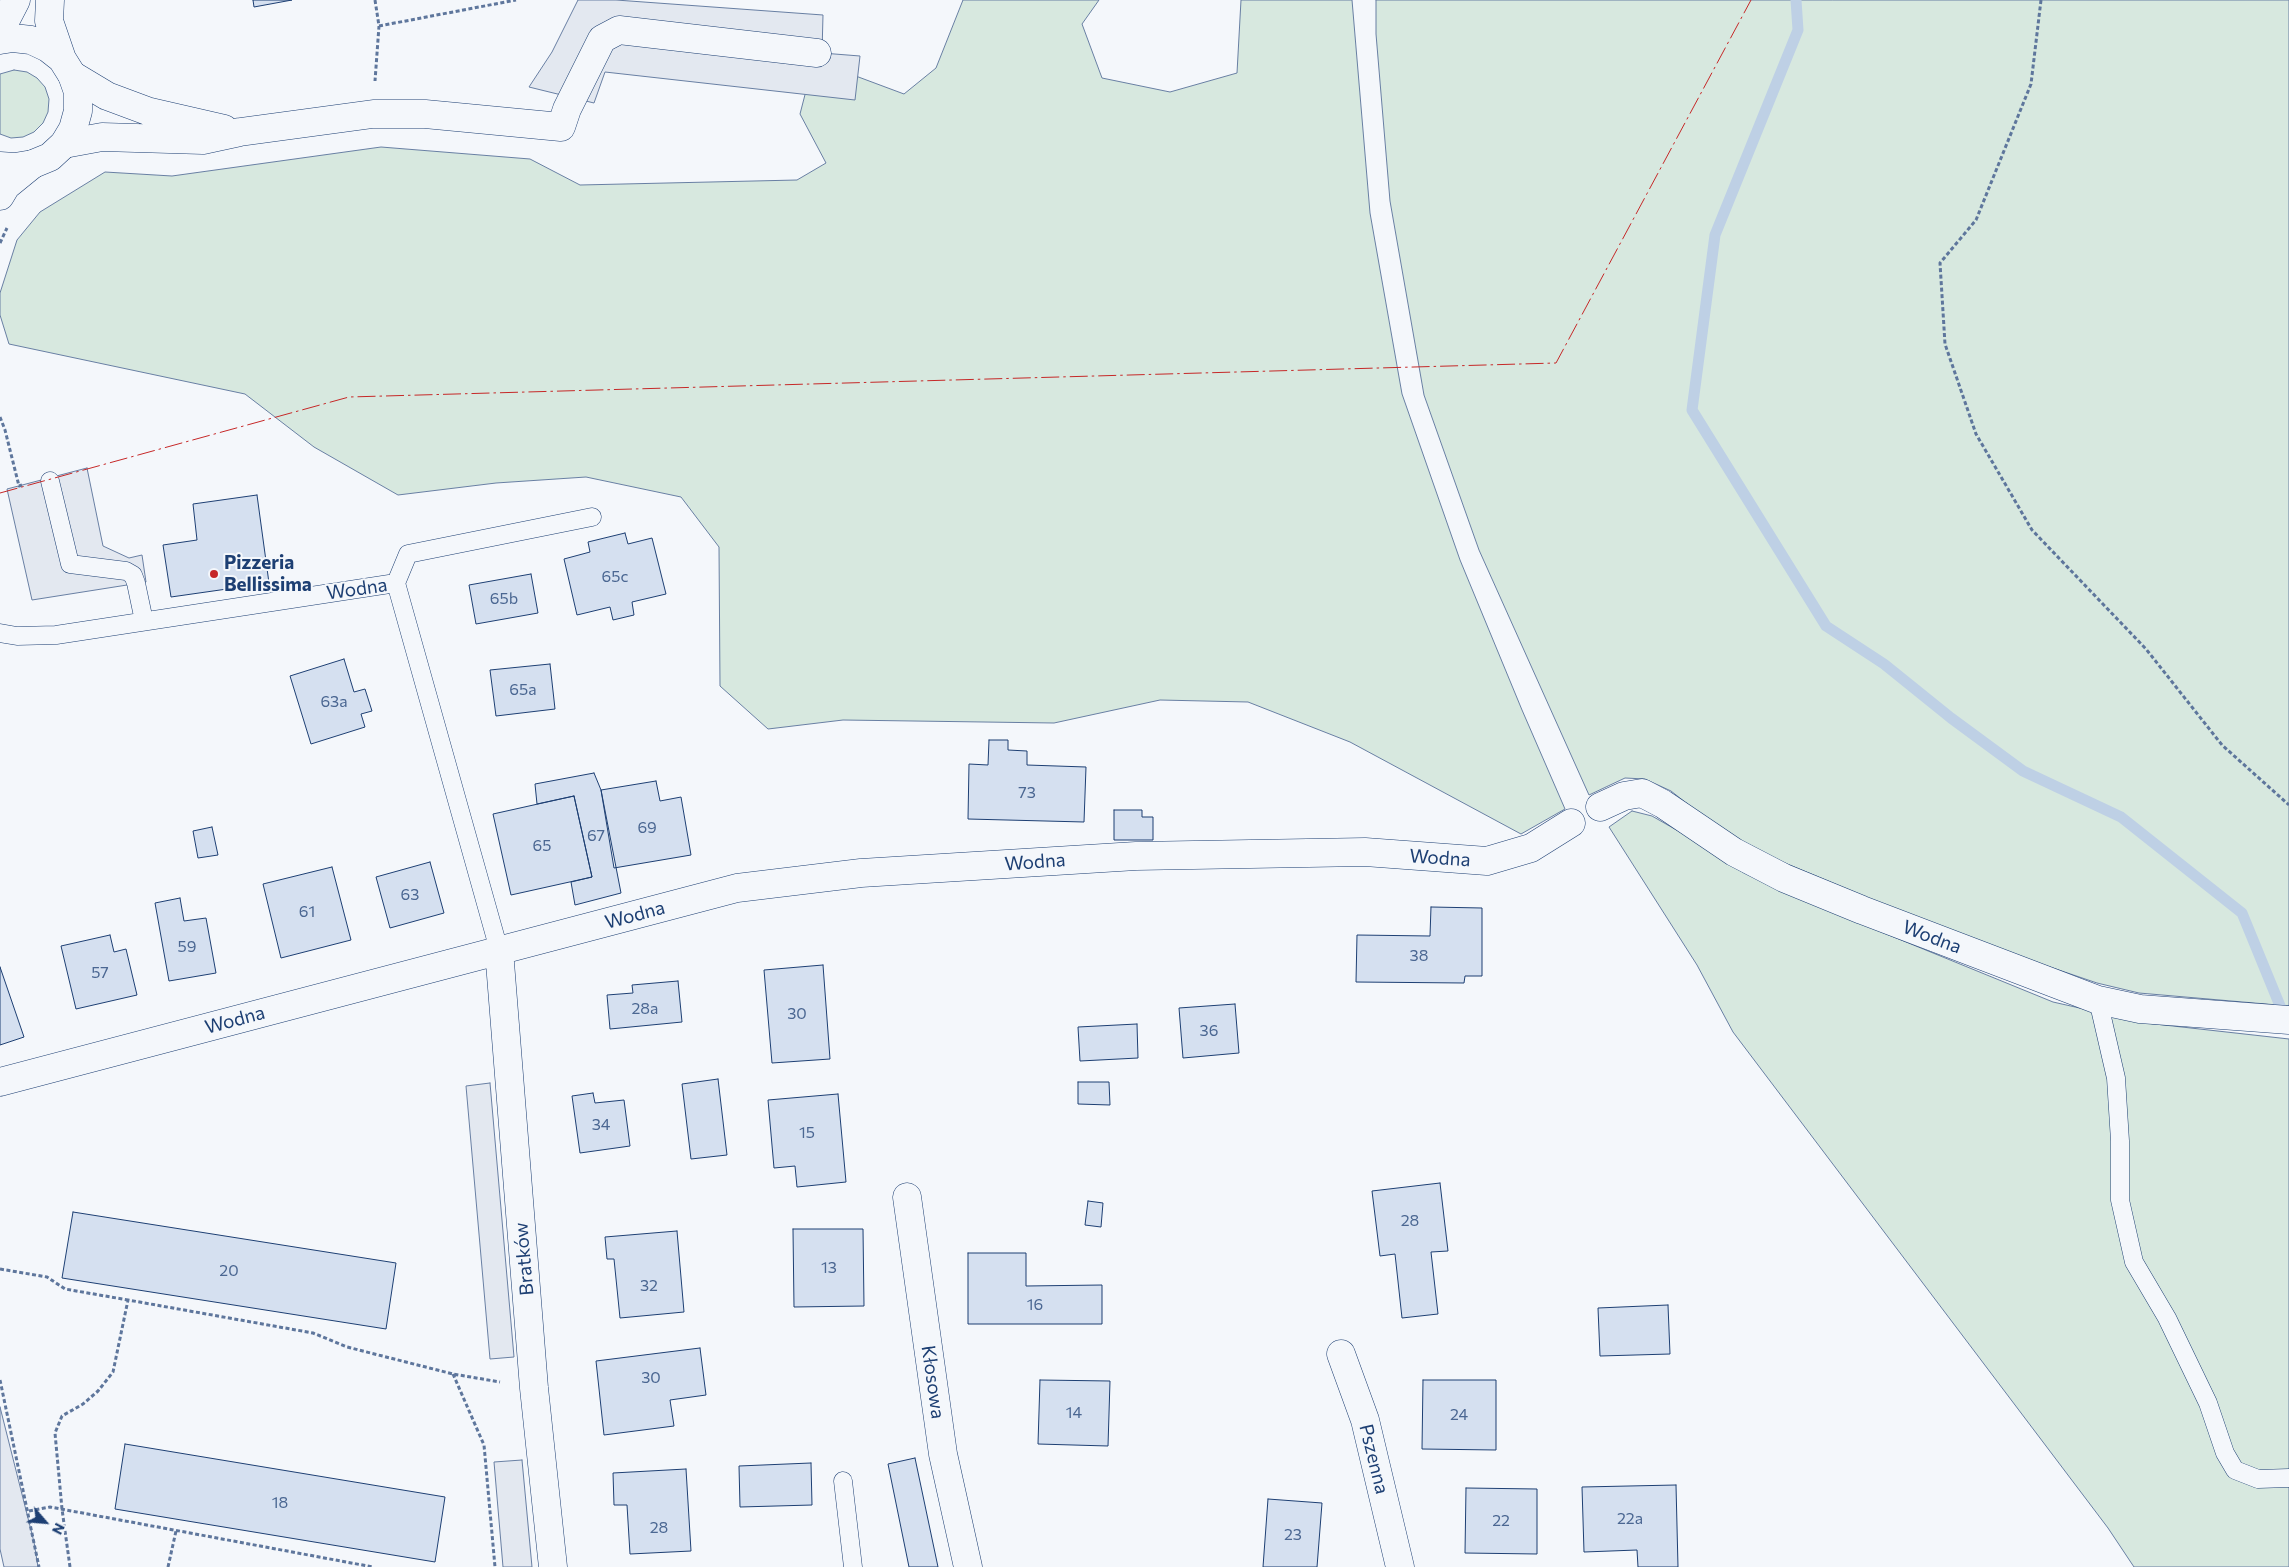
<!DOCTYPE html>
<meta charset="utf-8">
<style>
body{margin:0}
#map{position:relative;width:2289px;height:1567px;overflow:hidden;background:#f4f7fb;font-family:Commissioner,sans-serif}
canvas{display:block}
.north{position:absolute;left:20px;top:1497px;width:50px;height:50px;-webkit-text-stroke:4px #f4f7fb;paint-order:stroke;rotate:117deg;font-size:14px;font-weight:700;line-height:20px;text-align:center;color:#1d3f73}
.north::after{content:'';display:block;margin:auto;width:18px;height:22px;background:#1d3f73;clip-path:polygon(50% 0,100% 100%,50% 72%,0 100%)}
</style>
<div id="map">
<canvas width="2289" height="1567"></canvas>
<div class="north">N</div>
</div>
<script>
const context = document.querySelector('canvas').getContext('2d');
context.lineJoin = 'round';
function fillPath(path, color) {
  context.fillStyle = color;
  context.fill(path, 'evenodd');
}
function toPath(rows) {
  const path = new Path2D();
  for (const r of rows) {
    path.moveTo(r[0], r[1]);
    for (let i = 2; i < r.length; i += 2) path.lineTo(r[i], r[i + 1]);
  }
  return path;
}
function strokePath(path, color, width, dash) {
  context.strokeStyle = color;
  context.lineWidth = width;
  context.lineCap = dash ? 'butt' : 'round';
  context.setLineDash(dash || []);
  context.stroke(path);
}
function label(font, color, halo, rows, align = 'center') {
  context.font = font + ' Commissioner,sans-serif';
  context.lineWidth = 4;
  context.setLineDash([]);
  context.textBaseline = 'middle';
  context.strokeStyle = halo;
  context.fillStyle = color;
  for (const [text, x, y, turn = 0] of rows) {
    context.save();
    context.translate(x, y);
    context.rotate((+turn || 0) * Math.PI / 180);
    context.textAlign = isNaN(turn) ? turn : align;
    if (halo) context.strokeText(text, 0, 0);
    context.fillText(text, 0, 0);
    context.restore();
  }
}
const green = toPath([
 [963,0,1099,0,1082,24,1102,78,1170,92,1237,73,1241,0,1352,0,1370,213,1402,394,1460,560,1522,710,1565,809,1521,834,1350,742,1248,702,1160,700,1054,723,843,720,768,729,720,686,719,547,681,497,586,477,496,483,398,495,314,447,245,394,9,344,0,315,0,293,17,240,40,212,105,172,172,176,381,147,530,159,580,185,797,180,826,163,800,114,808,83,837,69,904,94,936,68,963,0],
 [1376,0,2289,0,2289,1006,2139,993,2097,983,2044,965,1878,902,1737,843,1671,791,1645,779,1625,778,1589,795,1479,550,1424,395,1390,201,1376,34,1376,0],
 [14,70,27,72,37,78,45,87,49,99,48,112,43,123,34,132,23,137,11,138,0,134,0,74,14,70],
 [1632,811,1652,816,1694,840,1744,873,1791,895,2053,1002,2146,1023,2289,1039,2289,1567,2134,1567,2108,1528,1733,1032,1697,965,1609,827,1632,811]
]);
fillPath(green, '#d7e8df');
strokePath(green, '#687fa3', 1);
const parking = toPath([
 [578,0,616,0,823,15,822,53,860,56,855,100,605,72,594,103,529,87,552,52,578,0],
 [87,468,103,546,129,558,142,555,146,582,32,600,7,489,87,468],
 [490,1083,514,1357,490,1359,466,1086,490,1083],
 [0,1407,34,1542,38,1567,4,1567,0,1549,0,1407],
 [522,1460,532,1567,503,1567,494,1462,522,1460]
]);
fillPath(parking, '#e3e8f0');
strokePath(parking, '#687fa3', 1);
strokePath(toPath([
 [1796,0,1798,30,1715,235,1692,410,1826,626,1884,664,1951,718,2023,771,2121,817,2242,913,2285,1018]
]), '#bed0e5', 11);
const building = toPath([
 [253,0,292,0,254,7,253,0],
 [257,495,269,583,171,597,163,545,197,540,193,504,257,495],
 [625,533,628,544,652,538,666,594,632,602,634,615,613,620,610,607,577,615,564,559,590,552,588,542,625,533],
 [531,574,538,613,476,624,469,585,531,574],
 [344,659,354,692,365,689,372,711,361,714,365,727,311,744,290,676,344,659],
 [550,664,555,709,496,716,490,670,550,664],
 [989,740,1008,740,1008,750,1027,751,1027,765,1086,767,1084,822,968,819,969,764,988,765,989,740],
 [594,773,601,790,621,893,575,905,571,882,592,877,574,796,537,804,535,784,594,773],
 [656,781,660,801,681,797,691,855,614,868,601,790,656,781],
 [574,796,592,877,511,895,493,814,574,796],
 [1114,810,1142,810,1142,817,1153,817,1153,840,1114,840,1114,810],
 [212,827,218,855,198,858,193,831,212,827],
 [430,862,444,913,390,928,376,877,430,862],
 [332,867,351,940,281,958,263,884,332,867],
 [180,898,184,921,206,918,216,973,169,981,155,903,180,898],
 [1431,907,1482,908,1482,976,1465,976,1464,983,1356,982,1357,935,1430,936,1431,907],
 [110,935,114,952,126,949,137,995,76,1009,61,946,110,935],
 [823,965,830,1059,772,1063,764,970,823,965],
 [0,967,24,1037,0,1045,0,967],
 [678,981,682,1022,610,1029,607,995,633,993,632,985,678,981],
 [1235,1004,1239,1053,1183,1058,1179,1008,1235,1004],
 [1137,1024,1138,1058,1080,1061,1078,1027,1137,1024],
 [718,1079,727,1155,691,1159,682,1084,718,1079],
 [1078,1082,1109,1082,1110,1105,1078,1104,1078,1082],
 [593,1093,595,1103,624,1100,630,1146,580,1153,572,1096,593,1093],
 [838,1094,846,1182,797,1187,795,1166,774,1168,768,1100,838,1094],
 [1440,1183,1448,1251,1431,1252,1438,1314,1402,1318,1395,1254,1380,1256,1372,1191,1440,1183],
 [1088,1201,1103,1203,1101,1227,1085,1225,1088,1201],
 [73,1212,396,1263,386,1329,62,1278,73,1212],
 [793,1229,863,1229,864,1306,794,1307,793,1229],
 [677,1231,684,1312,620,1318,614,1259,607,1259,605,1237,677,1231],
 [968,1253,1026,1253,1026,1286,1102,1285,1102,1324,968,1324,968,1253],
 [1668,1305,1670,1354,1600,1356,1598,1308,1668,1305],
 [700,1348,706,1395,670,1400,674,1426,604,1435,596,1361,700,1348],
 [1040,1380,1110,1381,1108,1446,1038,1444,1040,1380],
 [1423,1380,1496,1380,1496,1450,1422,1449,1423,1380],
 [125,1444,445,1497,435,1562,115,1509,125,1444],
 [915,1458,938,1567,909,1567,888,1464,915,1458],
 [811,1463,812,1505,740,1507,739,1466,811,1463],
 [686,1469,691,1551,630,1554,627,1505,614,1505,613,1473,686,1469],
 [1676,1485,1678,1567,1638,1567,1637,1550,1584,1552,1582,1487,1676,1485],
 [1466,1488,1537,1489,1537,1554,1465,1553,1466,1488],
 [1268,1499,1322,1503,1317,1567,1263,1567,1268,1499]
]);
fillPath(building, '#d5e0f0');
strokePath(building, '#1d3f73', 1);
const lane = toPath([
 [50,481,70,564,126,571,133,575,136,583,144,621],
 [396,583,499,950],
 [396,583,408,554,592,517],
 [0,633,17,636,56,635,396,583],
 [2098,1000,2116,1078,2120,1141,2120,1200,2134,1262,2167,1318,2208,1403,2225,1453,2235,1470,2258,1479,2289,1478],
 [843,1481,853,1567]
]);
const street = toPath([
 [72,75,107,96,150,112,224,129],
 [64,144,102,137,203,140,240,132,373,114,425,114,561,127,567,109,602,39,619,30,817,53],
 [0,196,6,186,33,164],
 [1600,807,1624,796,1642,793,1663,804,1734,852,1784,878,1862,910,2098,1000,2140,1009,2289,1020],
 [499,950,534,1388,553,1567],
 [0,1082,737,888,861,873,1136,856,1365,852,1487,861,1531,848,1571,823],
 [907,1197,943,1454,968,1567],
 [1341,1354,1365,1420,1400,1567]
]);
const secondary = toPath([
 [50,0,49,21,62,59],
 [0,31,16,0],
 [0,40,13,38,31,40,48,48,62,59,72,75,78,92,78,111,73,129,64,144,50,157,33,164,15,167,0,166]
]);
strokePath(lane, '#1d3f73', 19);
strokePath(street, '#1d3f73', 29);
strokePath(secondary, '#1d3f73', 29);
strokePath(toPath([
 [375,0,379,26,375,81],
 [2041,0,2031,84,1976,220,1940,263,1945,344,1976,434,2032,530,2146,649,2222,745,2289,805],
 [379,26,516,0],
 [0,243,7,228],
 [0,417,5,430,19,486,22,485],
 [0,1269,47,1277,65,1289,128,1300],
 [453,1374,484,1445,495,1567],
 [0,1380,39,1567],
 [29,1511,50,1507,373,1567],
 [70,1567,62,1509,55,1433,62,1416,83,1404,98,1391,113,1372,128,1300,313,1333,347,1347,453,1374,500,1382],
 [168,1567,176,1531]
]), '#5e769c', 3, [4, 2.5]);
strokePath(lane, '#f4f7fb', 18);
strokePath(street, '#f4f7fb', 28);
strokePath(secondary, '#f4f7fb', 28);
strokePath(toPath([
 [0,493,349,397,1556,363,1751,0]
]), '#c62828', 1, [18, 4, 2.5, 4]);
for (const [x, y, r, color] of [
 [214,574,5,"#c62828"]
]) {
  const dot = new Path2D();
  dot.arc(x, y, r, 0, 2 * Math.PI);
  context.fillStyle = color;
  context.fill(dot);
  strokePath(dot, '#f4f7fb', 2);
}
label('16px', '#4b6792', null, [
 ["65c",615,577],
 ["65b",504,599],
 ["65a",523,690],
 ["63a",334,702],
 ["73",1027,793],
 ["69",647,828],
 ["67",596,836],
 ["65",542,846],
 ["63",410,895],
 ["61",307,912],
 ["59",187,947],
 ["38",1419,956],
 ["57",100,973],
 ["28a",645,1009],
 ["30",797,1014],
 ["36",1209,1031],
 ["34",601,1125],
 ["15",807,1133],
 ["28",1410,1221],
 ["13",829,1268],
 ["20",229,1271],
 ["32",649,1286],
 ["16",1035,1305],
 ["30",651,1378],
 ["14",1074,1413],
 ["24",1459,1415],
 ["18",280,1503],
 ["22a",1630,1519],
 ["22",1501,1521],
 ["28",659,1528],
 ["23",1293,1535]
]);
label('bold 19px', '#1d3f73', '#f4f7fb', [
 ["Pizzeria",224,563],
 ["Bellissima",224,585]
], 'left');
label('19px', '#1d3f73', '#f4f7fb', [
 ["Wodna",357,589,-8],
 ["Wodna",1440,858,4],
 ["Wodna",1035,862,-4],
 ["Wodna",635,915,-15],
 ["Wodna",1932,937,21],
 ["Wodna",235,1020,-15],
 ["Bratków",524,1259,-95],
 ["Kłosowa",933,1382,82],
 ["Pszenna",1374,1459,76]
]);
</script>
